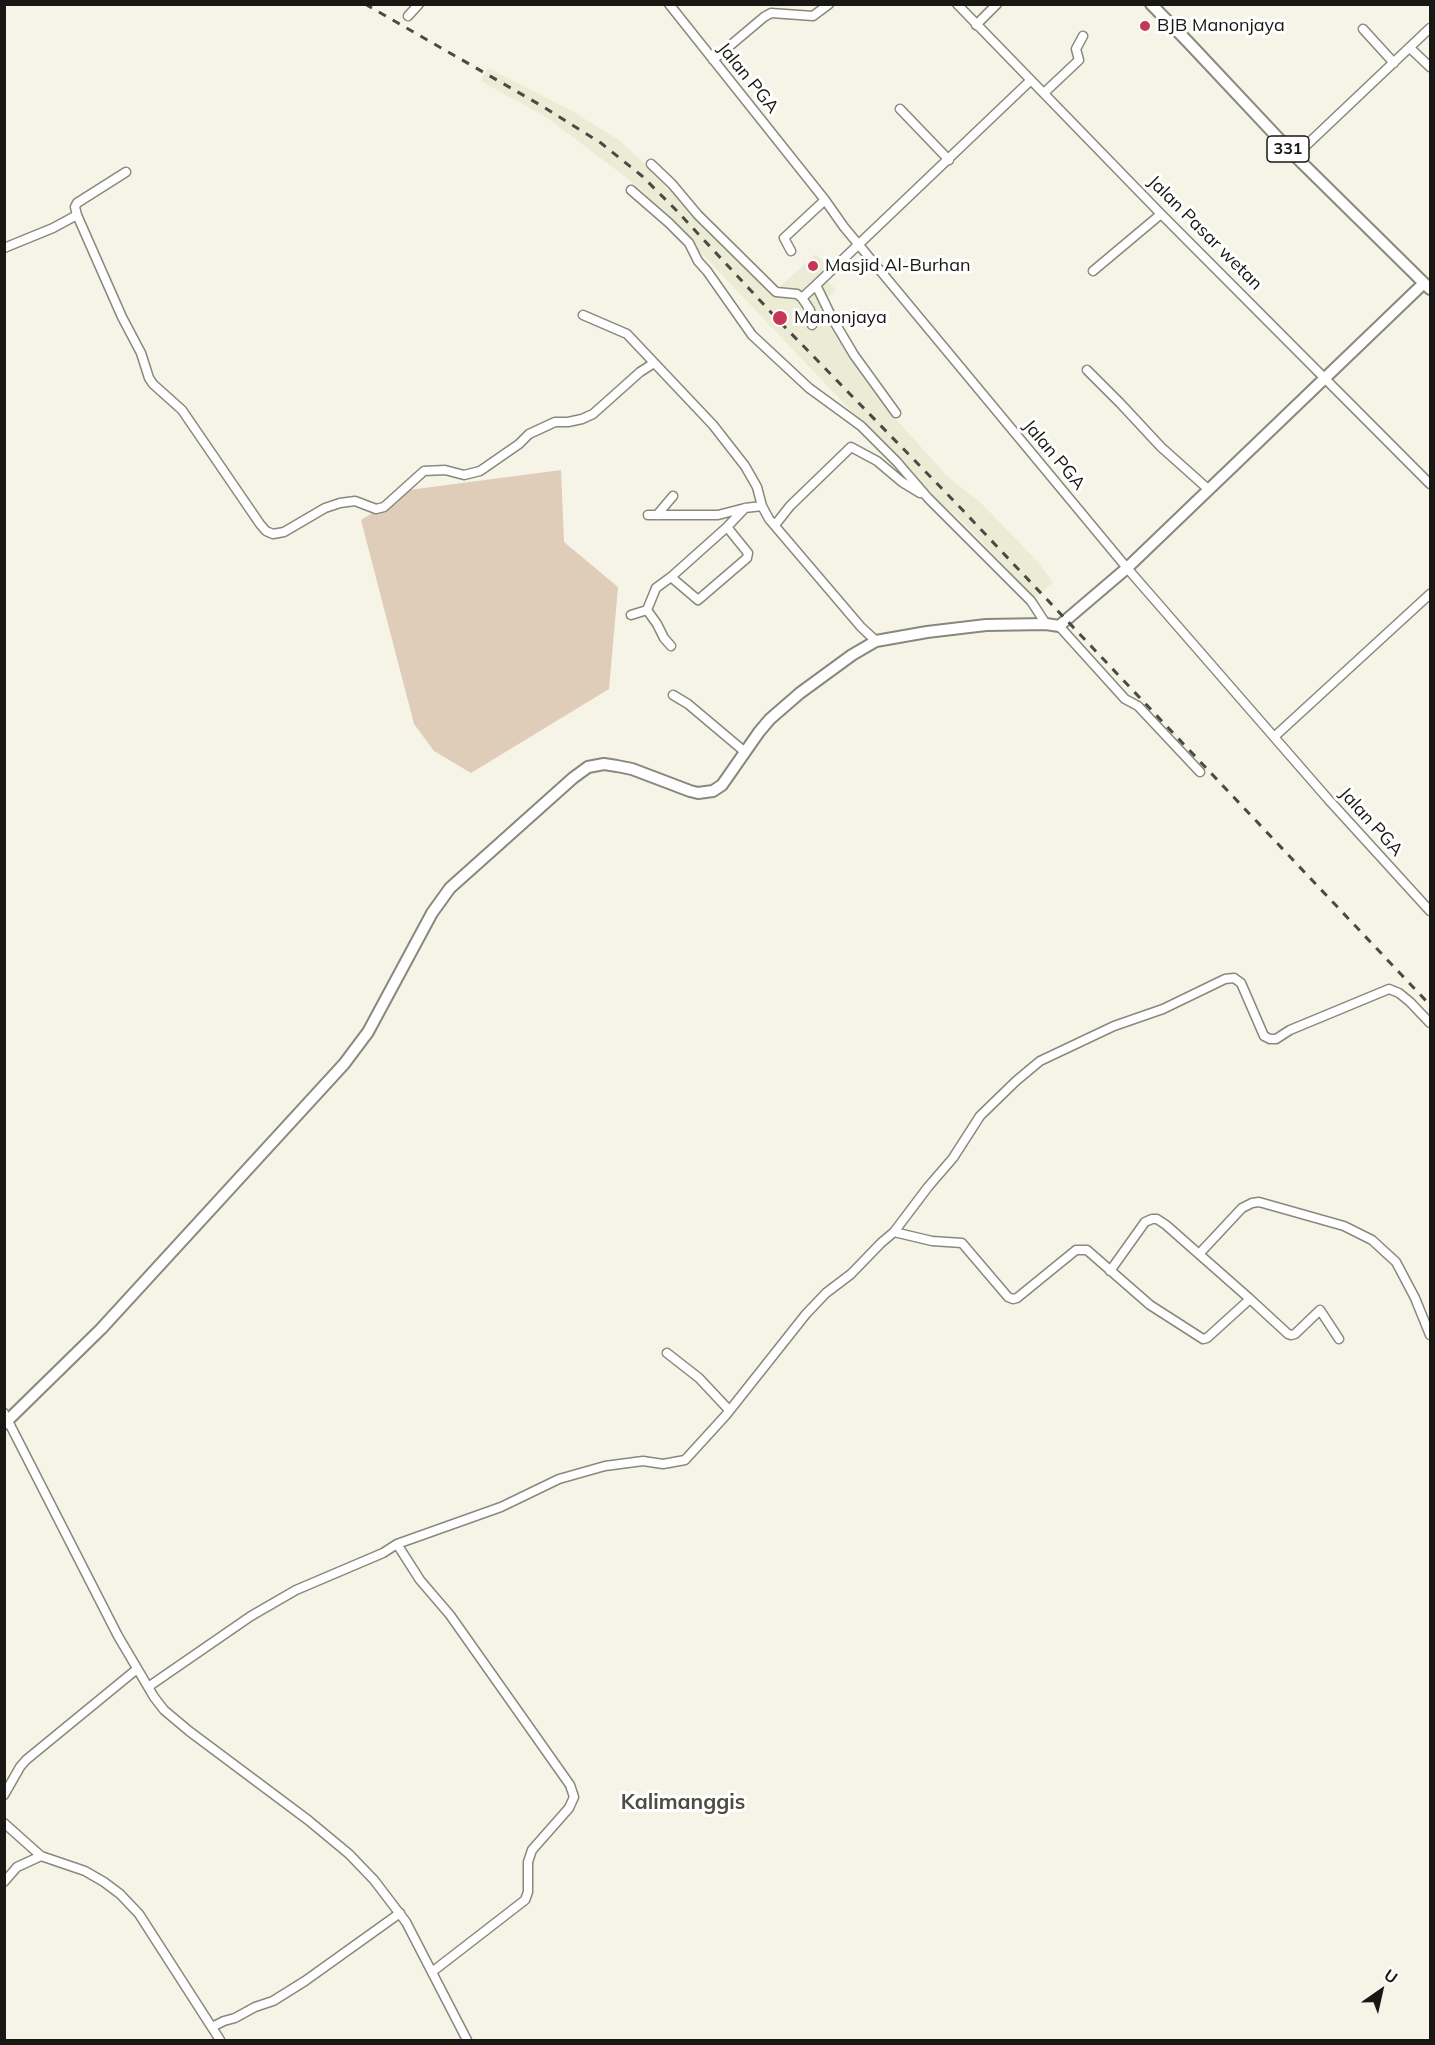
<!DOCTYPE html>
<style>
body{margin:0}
#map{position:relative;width:1435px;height:2045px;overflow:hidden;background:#f5f4e7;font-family:Mulish,sans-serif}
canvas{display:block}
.frame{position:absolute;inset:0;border:6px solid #181713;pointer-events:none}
.north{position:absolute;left:1351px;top:1961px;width:60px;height:60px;-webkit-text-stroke:4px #fff;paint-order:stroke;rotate:34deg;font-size:16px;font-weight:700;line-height:24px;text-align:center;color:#181713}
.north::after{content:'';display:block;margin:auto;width:21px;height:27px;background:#181713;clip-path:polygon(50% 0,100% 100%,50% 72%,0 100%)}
</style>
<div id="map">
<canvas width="1435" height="2045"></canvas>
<div class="frame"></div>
<div class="north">U</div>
</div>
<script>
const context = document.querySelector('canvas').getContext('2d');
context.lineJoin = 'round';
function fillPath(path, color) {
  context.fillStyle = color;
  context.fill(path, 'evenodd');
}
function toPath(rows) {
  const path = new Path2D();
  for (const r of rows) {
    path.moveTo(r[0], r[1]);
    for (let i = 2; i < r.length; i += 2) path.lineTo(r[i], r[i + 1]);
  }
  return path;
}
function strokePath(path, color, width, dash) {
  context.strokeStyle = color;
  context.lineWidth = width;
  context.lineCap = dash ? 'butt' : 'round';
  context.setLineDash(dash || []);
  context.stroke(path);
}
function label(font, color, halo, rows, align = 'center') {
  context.font = font + ' Mulish,sans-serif';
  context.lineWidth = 6;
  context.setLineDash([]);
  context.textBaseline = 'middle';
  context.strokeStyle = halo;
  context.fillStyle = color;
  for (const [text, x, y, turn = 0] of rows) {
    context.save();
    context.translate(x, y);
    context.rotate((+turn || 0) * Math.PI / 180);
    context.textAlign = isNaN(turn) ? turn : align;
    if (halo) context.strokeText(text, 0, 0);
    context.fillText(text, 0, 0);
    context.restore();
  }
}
fillPath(toPath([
 [488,68,574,112,620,141,682,199,773,293,816,254,833,272,826,279,836,290,822,304,837,335,887,409,948,477,980,502,1037,561,1053,582,1035,598,963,522,929,493,651,200,628,179,546,117,481,81]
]), '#ecebd6');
fillPath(toPath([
 [561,470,564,542,618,587,609,689,471,773,434,751,414,724,361,520,409,490]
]), '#e0cdb9');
const minor = toPath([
 [669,4,825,200,844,227,1127,568,1328,799,1430,911],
 [957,4,1161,214,1430,484],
 [408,16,419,4],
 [976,25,997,4],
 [1363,29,1394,63],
 [1410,48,1430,67],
 [713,60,764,17,771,13,813,16,829,4],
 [1044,93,1079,60,1076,49,1083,36],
 [900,109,949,160],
 [1295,156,1430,28],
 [651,164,672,184,698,215,776,292,797,294,802,298,816,285],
 [631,190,669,223,689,243,698,261,707,271,752,335,809,388,861,426,897,462,928,498,1031,601,1046,624],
 [77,215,75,207,77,203,126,172],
 [4,248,53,228,77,215,122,317,141,353,149,378,153,384,182,410,260,524,266,531,273,534,284,532,325,508,340,503,355,501,376,509,384,507,424,471,445,470,464,475,480,471,519,444,529,434,555,422,568,422,582,419,593,414,640,372,654,363],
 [791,251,784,238,825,200],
 [1093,271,1161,214],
 [802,298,810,310,812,325],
 [583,315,627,334,713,425,745,466,757,487,762,506,769,519,861,627,876,641],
 [1087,370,1120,403,1161,447,1208,489],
 [896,413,854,355,832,318,816,285,1031,80],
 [648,515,718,515,745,508,762,506],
 [657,515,673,496],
 [775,525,790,506,851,447,877,461,902,482,920,493],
 [671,577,698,600,747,558,748,553,727,527],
 [647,610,657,624,664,638,671,646],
 [631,615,647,610,656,588,671,577,727,527,745,508],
 [1059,626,1125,699,1138,706,1200,772],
 [673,695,688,704,745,752],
 [1274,737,1430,594],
 [894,1232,932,1241,962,1243,1008,1297,1013,1299,1017,1298,1076,1250,1087,1250,1150,1305,1203,1339,1207,1338,1250,1299],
 [1199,1254,1242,1208,1252,1203,1259,1202,1344,1226,1372,1240,1396,1262,1415,1298,1430,1335],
 [1110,1271,1145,1222,1152,1219,1157,1219,1166,1225,1250,1299,1288,1334,1291,1335,1295,1334,1320,1310,1339,1339],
 [667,1353,699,1378,729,1410],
 [4,1413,118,1636,154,1697,164,1710,189,1731,308,1820,349,1854,374,1880,406,1922,467,2040],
 [397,1544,420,1580,450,1615,570,1785,574,1797,569,1808,532,1850,528,1862,528,1892,525,1900,432,1972],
 [148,1687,251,1616,296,1590,383,1553,397,1544,501,1507,559,1479,605,1466,643,1461,663,1464,685,1460,726,1415,806,1314,826,1293,851,1274,881,1243,894,1232,928,1187,953,1158,980,1116,1016,1081,1040,1061,1114,1026,1163,1009,1225,979,1234,978,1241,983,1264,1036,1270,1039,1276,1039,1290,1030,1389,989,1399,993,1410,1002,1430,1023],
 [4,1795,20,1767,26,1760,137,1669],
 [4,1823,41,1856,85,1871,104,1882,120,1894,139,1914,220,2040],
 [4,1882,17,1867,41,1856],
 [212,2027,224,2021,235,2018,255,2007,273,2001,305,1981,400,1913]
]);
const major = toPath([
 [1151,4,1188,42,1295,156,1430,289],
 [4,1424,101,1329,344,1064,368,1032,432,913,450,888,573,778,588,767,604,764,617,766,632,769,690,791,698,793,713,791,722,785,759,732,770,719,800,693,852,655,876,641,927,632,986,625,1046,624,1059,626,1127,568,1424,283]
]);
strokePath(minor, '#88887c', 11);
strokePath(major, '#88887c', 14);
strokePath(minor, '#fff', 8);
strokePath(major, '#fff', 10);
strokePath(toPath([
 [365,4,542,106,601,143,642,176,677,211,780,322,954,501,1430,1005]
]), '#4a4943', 3, [8, 8]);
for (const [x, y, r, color] of [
 [1145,26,6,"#c63756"],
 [813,266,6,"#c63756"],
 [780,318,8,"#c63756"]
]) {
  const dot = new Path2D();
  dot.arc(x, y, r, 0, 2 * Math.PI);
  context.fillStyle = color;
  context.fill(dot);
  strokePath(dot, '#fff', 2);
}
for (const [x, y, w] of [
 [1288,149,42]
]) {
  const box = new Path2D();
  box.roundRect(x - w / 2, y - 13, w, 26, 4.5);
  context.fillStyle = '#fff';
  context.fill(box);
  strokePath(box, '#181713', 1.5);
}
label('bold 16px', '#181713', null, [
 ["331",1288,149]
]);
label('18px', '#181713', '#fff', [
 ["BJB Manonjaya",1157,26],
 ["Masjid Al-Burhan",825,266],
 ["Manonjaya",794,318]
], 'left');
label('18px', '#181713', '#fff', [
 ["Jalan PGA",748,78,51],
 ["Jalan Pasar wetan",1205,233,45],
 ["Jalan PGA",1054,455,50],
 ["Jalan PGA",1371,822,48]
]);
label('bold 21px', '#4d4d42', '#fff', [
 ["Kalimanggis",683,1803]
]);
</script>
